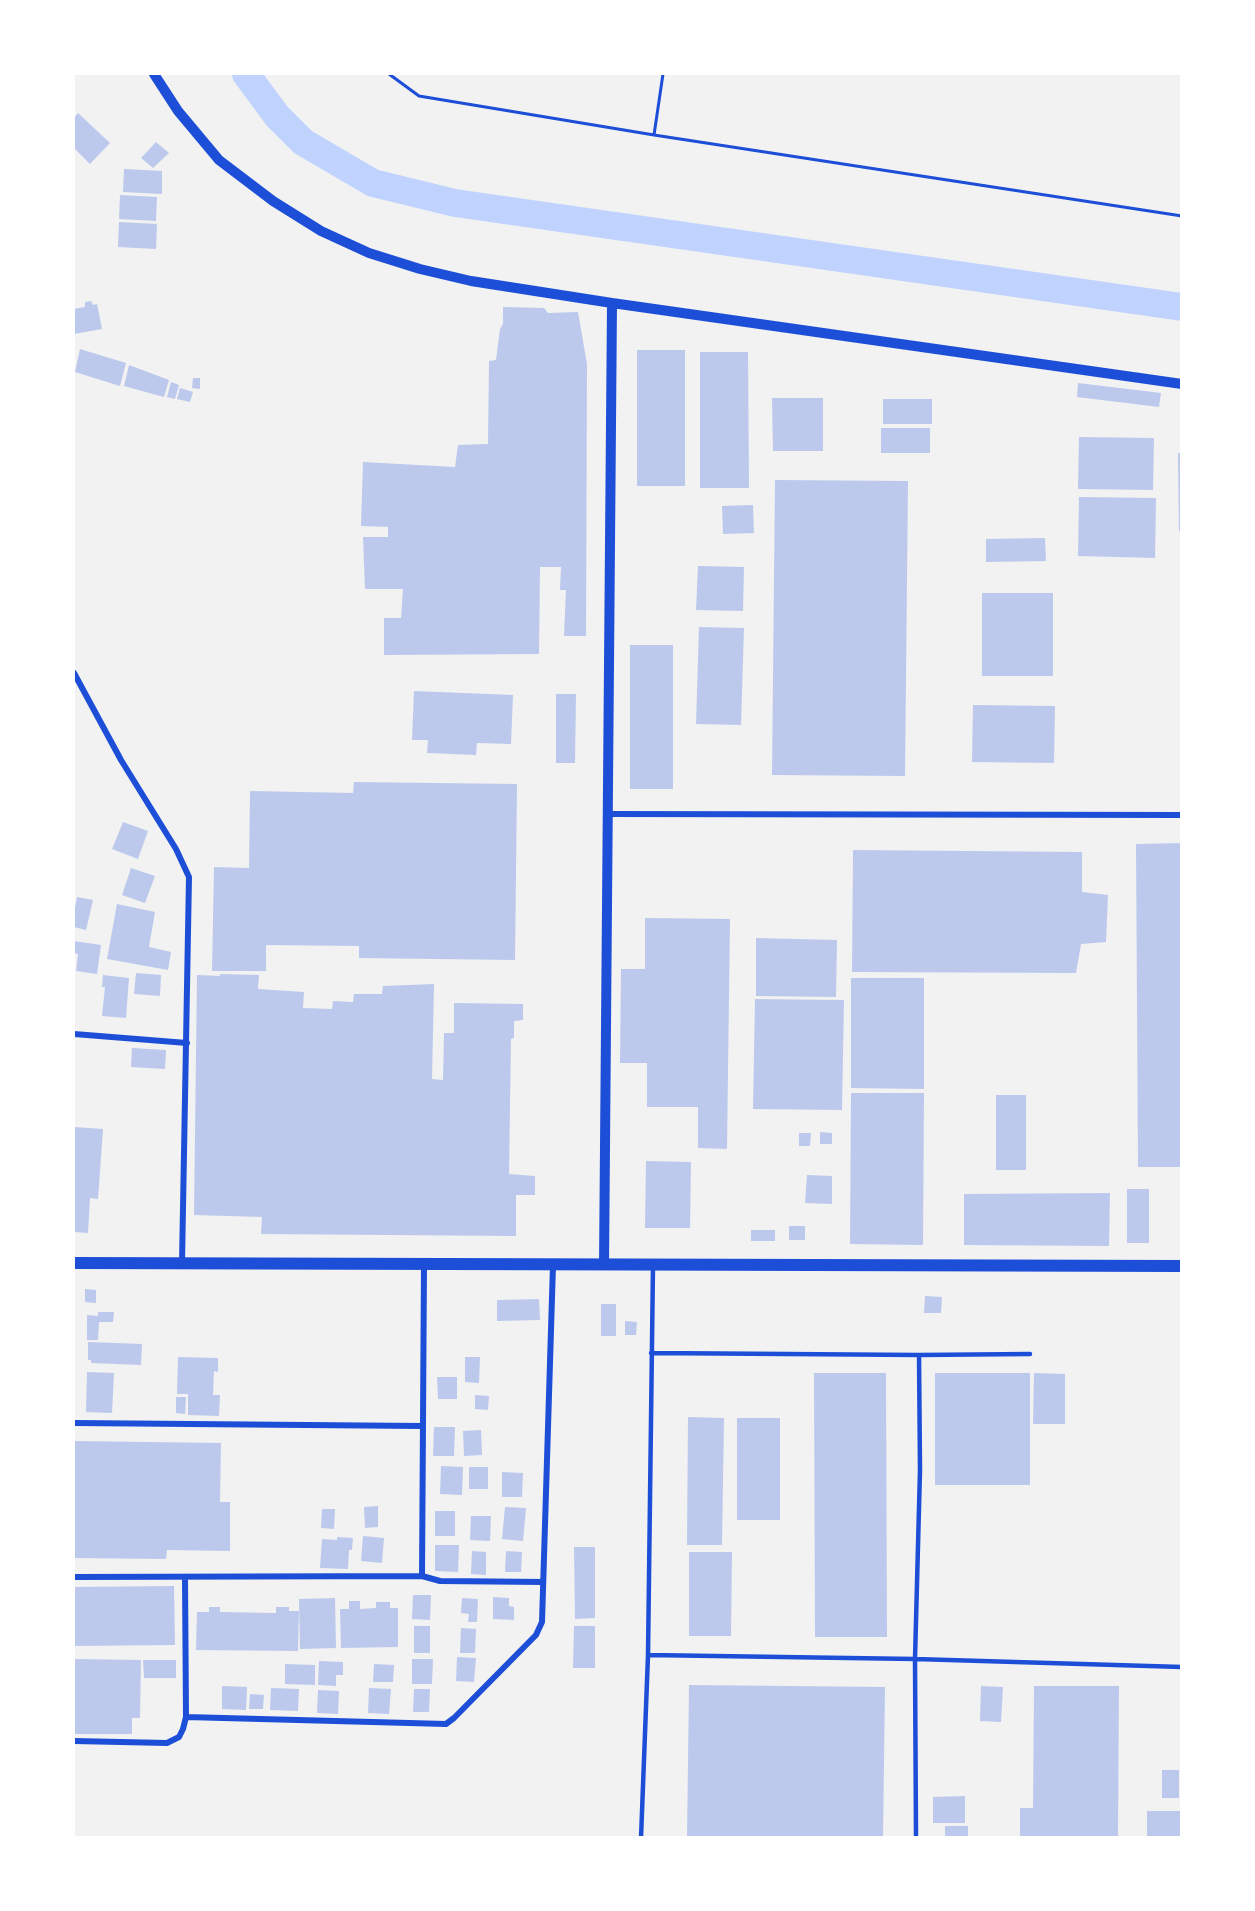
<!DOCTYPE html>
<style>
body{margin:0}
#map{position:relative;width:1255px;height:1911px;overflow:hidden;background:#f2f2f2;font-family:"Golos Text",sans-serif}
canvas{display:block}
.frame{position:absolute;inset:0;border:75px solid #fff;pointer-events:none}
</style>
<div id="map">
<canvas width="1255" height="1911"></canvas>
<div class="frame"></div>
</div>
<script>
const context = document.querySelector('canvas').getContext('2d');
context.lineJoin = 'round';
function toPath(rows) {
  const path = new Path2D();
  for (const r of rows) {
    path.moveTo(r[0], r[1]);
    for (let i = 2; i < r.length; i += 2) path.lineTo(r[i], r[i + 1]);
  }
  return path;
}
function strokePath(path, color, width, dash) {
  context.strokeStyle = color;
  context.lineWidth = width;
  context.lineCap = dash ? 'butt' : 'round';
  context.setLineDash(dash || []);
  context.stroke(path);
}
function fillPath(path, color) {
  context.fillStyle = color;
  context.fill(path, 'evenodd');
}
strokePath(toPath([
 [246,74,277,116,303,142,373,183,455,203,1182,307]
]), '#bfd3fe', 28);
fillPath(toPath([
 [78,113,110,143,90,164,74,148,74,118],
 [156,142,169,153,153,168,141,158],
 [124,169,162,171,162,194,123,192],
 [120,195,157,197,156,221,119,219],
 [119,222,157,224,156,249,118,247],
 [91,301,93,305,97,304,102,329,74,334,74,309,85,307,85,302],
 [503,307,544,308,548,313,578,312,587,364,586,636,564,636,566,590,560,590,561,567,540,567,539,654,384,655,384,618,401,618,403,589,365,589,363,537,388,537,388,527,361,526,363,462,455,467,458,445,488,444,489,361,496,360,500,329,503,324],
 [80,349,126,363,120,386,75,372],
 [637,350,685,350,685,486,637,486],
 [700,352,748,352,749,488,700,488],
 [129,365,169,380,164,397,124,386],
 [193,378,200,378,200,389,192,388],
 [171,382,179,385,175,399,167,397],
 [1078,383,1161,393,1159,407,1077,397],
 [180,388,193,392,190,402,177,399],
 [772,398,823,398,823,451,773,451],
 [883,399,932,399,932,424,883,424],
 [881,428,930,428,930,453,881,453],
 [1079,437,1154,438,1153,490,1078,489],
 [1178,453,1182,453,1182,531,1179,531],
 [775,480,908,481,905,776,772,775],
 [1079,497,1156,498,1155,558,1078,556],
 [753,505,754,533,723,534,722,506],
 [1045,538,1046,561,986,562,986,539],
 [698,566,744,567,743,611,696,610],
 [982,593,1053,593,1053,676,982,676],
 [699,627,744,628,741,725,696,724],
 [630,645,673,645,673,789,630,789],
 [414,691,513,695,511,744,477,743,476,755,427,753,428,740,412,740],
 [556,694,576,694,575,763,556,763],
 [973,705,1055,706,1054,763,972,762],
 [354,782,517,784,515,960,359,958,359,946,266,945,266,971,212,971,214,867,249,868,250,791,353,793],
 [123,822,148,831,138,859,112,849],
 [1182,843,1182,1167,1138,1167,1136,844],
 [853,850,1082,852,1082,892,1108,895,1106,942,1081,944,1076,973,852,972],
 [131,868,155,876,145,903,122,895],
 [77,897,93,900,86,930,74,927,74,914],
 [117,904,155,912,149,947,171,952,168,970,107,959],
 [645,918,730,919,727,1149,698,1148,698,1107,647,1107,647,1063,620,1063,621,969,645,969],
 [756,938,837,940,836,997,756,996],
 [74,941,101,945,97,974,76,971,78,954,74,953],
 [136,973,161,975,160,996,134,994],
 [220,974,259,975,258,989,304,992,303,1008,332,1009,333,1001,353,1002,354,994,382,994,383,986,434,984,432,1079,443,1080,444,1033,454,1033,454,1003,523,1004,523,1020,514,1021,514,1038,511,1039,509,1174,535,1176,535,1195,516,1195,516,1236,261,1234,262,1217,194,1215,197,975,220,976],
 [103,975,129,978,126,1018,102,1016,105,987,102,987],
 [851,978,924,978,924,1089,851,1088],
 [755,999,844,1000,842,1110,753,1109],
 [132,1048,166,1050,165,1069,131,1067],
 [851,1093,924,1093,923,1245,850,1244],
 [996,1095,1026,1095,1026,1170,996,1170],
 [74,1127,103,1129,98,1199,90,1198,88,1233,74,1232],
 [820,1132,832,1133,832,1144,820,1144],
 [799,1133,811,1133,810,1146,799,1146],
 [646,1161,691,1162,690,1228,645,1228],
 [807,1175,832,1176,832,1204,805,1203],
 [1127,1189,1149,1189,1149,1243,1127,1243],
 [1110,1193,1109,1246,964,1245,964,1194],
 [789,1226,805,1226,805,1240,789,1240],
 [751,1230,775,1230,775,1241,751,1241],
 [85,1289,96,1290,96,1303,85,1302],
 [925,1296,942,1297,941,1313,924,1313],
 [539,1299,540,1320,497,1321,497,1300],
 [601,1304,616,1304,616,1336,601,1336],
 [98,1312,114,1312,113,1322,99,1322,98,1340,87,1340,87,1315,98,1316],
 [625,1321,637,1322,636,1335,625,1335],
 [88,1342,142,1344,141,1365,91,1363,91,1360,88,1360],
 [178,1357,218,1358,218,1372,214,1371,213,1395,220,1395,219,1416,188,1415,188,1394,177,1394],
 [465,1357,480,1357,479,1383,465,1382],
 [87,1372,114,1373,112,1413,86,1412],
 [814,1373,886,1373,887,1637,815,1637],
 [935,1373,1030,1373,1030,1485,935,1485],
 [1034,1373,1065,1374,1065,1424,1033,1424],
 [437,1377,457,1377,457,1399,438,1399],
 [475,1395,489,1396,488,1410,475,1409],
 [176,1397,186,1397,185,1414,176,1413],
 [688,1417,724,1418,722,1545,687,1545],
 [737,1418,780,1418,780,1520,737,1520],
 [434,1427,455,1427,454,1456,433,1456],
 [481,1430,482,1455,464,1456,463,1431],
 [74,1441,221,1443,220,1502,230,1502,230,1551,167,1550,166,1559,74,1558],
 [441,1466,463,1467,462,1495,440,1494],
 [469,1467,488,1467,488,1489,469,1489],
 [502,1472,523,1473,522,1497,502,1497],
 [378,1506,378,1527,365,1528,364,1507],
 [505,1507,526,1508,523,1541,502,1539],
 [322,1509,335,1509,334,1529,321,1528],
 [435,1511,455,1511,455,1536,435,1536],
 [471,1516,491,1516,490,1541,470,1540],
 [363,1536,384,1538,382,1563,361,1561],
 [337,1537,353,1538,352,1550,349,1550,348,1569,320,1568,322,1539,337,1540],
 [435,1545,459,1545,458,1572,435,1571],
 [574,1547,595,1547,595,1618,575,1619],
 [472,1551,486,1552,486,1575,471,1574],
 [506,1551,522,1552,521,1572,505,1572],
 [689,1552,732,1552,731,1636,689,1636],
 [174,1586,175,1645,74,1646,74,1587],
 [413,1595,431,1595,430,1620,412,1619],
 [493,1597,509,1598,509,1606,514,1607,514,1620,493,1619],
 [335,1598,336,1648,300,1649,299,1599],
 [462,1598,478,1599,477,1622,468,1622,469,1614,461,1613],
 [349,1601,360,1601,360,1609,376,1608,376,1602,390,1602,390,1608,398,1608,398,1647,341,1648,340,1609,349,1609],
 [209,1607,220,1607,220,1612,276,1613,276,1607,289,1607,289,1611,299,1611,298,1651,196,1650,197,1612,209,1612],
 [414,1626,430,1626,430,1653,414,1653],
 [574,1626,595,1626,595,1668,573,1668],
 [461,1628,476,1629,475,1653,460,1653],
 [457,1657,476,1658,474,1682,456,1681],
 [74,1659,141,1660,140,1718,132,1718,132,1734,74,1734],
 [412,1659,433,1659,432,1684,412,1684],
 [143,1660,176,1660,176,1678,144,1678],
 [319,1661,343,1662,343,1675,336,1675,336,1686,318,1685],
 [285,1664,315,1665,315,1685,285,1684],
 [374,1664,394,1665,393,1682,373,1682],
 [689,1685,885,1687,883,1838,687,1838],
 [222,1686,247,1687,246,1710,222,1709],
 [981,1686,1003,1687,1001,1722,980,1721],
 [1034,1686,1119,1686,1118,1838,1020,1838,1020,1808,1033,1808],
 [271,1688,299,1689,298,1711,270,1710],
 [369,1688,391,1689,389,1714,368,1713],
 [414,1689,430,1689,429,1712,413,1712],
 [318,1690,339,1691,338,1714,317,1713],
 [250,1694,264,1695,263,1709,249,1709],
 [1162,1770,1179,1770,1179,1798,1162,1798],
 [965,1796,965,1823,933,1823,933,1797],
 [1147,1811,1182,1811,1182,1838,1147,1838],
 [945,1826,968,1826,968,1838,945,1838]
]), '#bdc9ec');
strokePath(toPath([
 [389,74,419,96,654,135,1182,216],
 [654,135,663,74]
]), '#1d4ed8', 3);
strokePath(toPath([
 [651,1353,919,1355,1030,1354],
 [648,1655,915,1659,1182,1667],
 [641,1838,648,1655,653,1265],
 [916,1838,915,1659,920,1470,919,1355]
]), '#1d4ed8', 4.5);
strokePath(toPath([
 [74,673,121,760,176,849,189,877,182,1263],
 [608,814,1182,815],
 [74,1034,187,1043],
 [74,1423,422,1426],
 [422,1576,424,1265],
 [74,1577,422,1576,440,1581,543,1582],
 [186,1717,446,1724,454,1718,536,1635,542,1622,553,1265],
 [74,1741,167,1743,179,1737,183,1729,186,1717,185,1578]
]), '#1d4ed8', 6);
strokePath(toPath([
 [154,74,178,111,219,160,273,201,321,231,369,253,420,269,471,281,612,303],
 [604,1265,612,303,1182,384]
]), '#1d4ed8', 10);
strokePath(toPath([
 [74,1263,1182,1266]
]), '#1d4ed8', 12);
</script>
